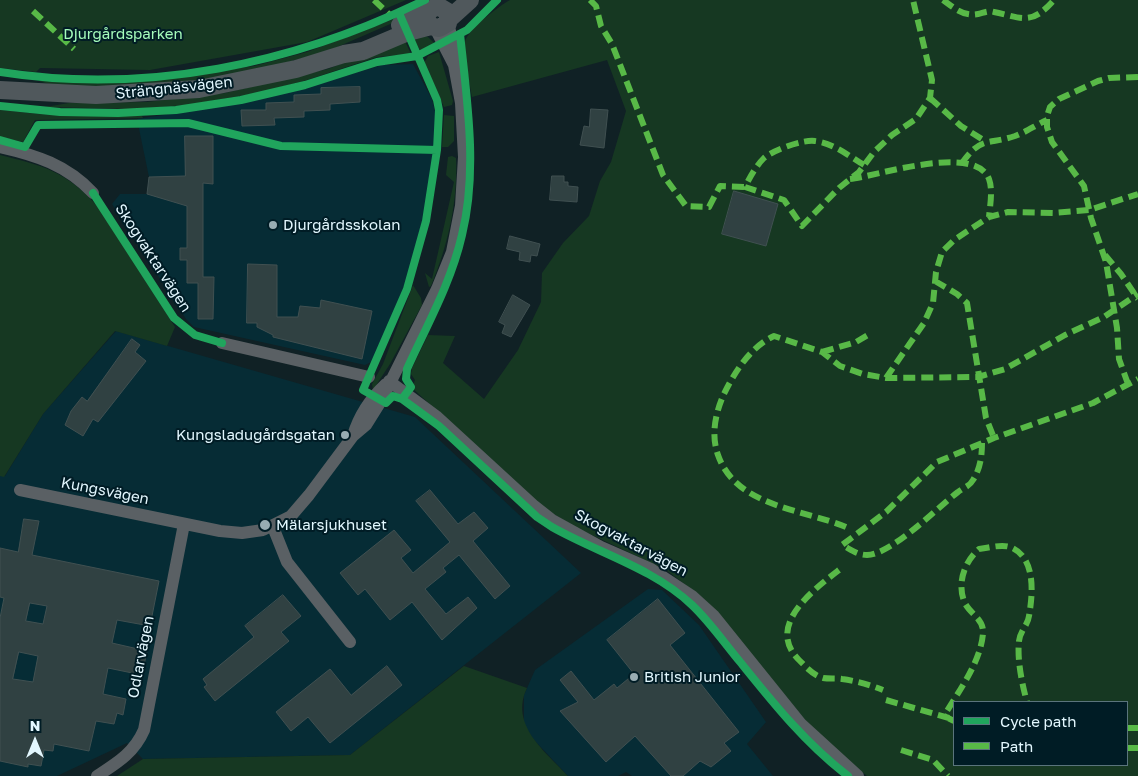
<!DOCTYPE html>
<html>
<head>
<meta charset="utf-8">
<style>
  body { margin:0 }
  #map { position:relative; width:1138px; height:776px; overflow:hidden; background:#102125; font-family:"Golos Text",sans-serif }
  canvas { display:block }
  .legend { position:absolute; left:953px; top:701px; width:175px; height:65px; box-sizing:border-box; background:#001c25; border:1px solid #5a747c; margin:0; padding:6px 9px; list-style:none; font-size:15px; color:#e2f7fe }
  .legend li { display:flex; align-items:center; gap:10px; height:25px }
  .legend b { width:25px; border:1px solid #5a747c }
  .north { position:absolute; left:10px; top:716px; width:50px; height:50px; -webkit-text-stroke:4px #001c25; paint-order:stroke; rotate:0deg; font-size:14px; font-weight:700; line-height:20px; text-align:center; color:#e2f7fe }
  .north::after { content:''; display:block; margin:auto; width:18px; height:22px; background:#e2f7fe; clip-path:polygon(50% 0,100% 100%,50% 72%,0 100%) }
</style>
</head>
<body>
<div id="map">
<canvas width="1138" height="776"></canvas>
<ul class="legend">
<li><b style="height:6px;background:#20a55d"></b>Cycle path</li>
<li><b style="height:6px;background:#58b947"></b>Path</li>
</ul>
<div class="north">N</div>
</div>
<script>
const context = document.querySelector('canvas').getContext('2d');
context.lineJoin = 'round';
function fillPath(path, color) { context.fillStyle = color; context.fill(path, 'evenodd'); }
function trace(path, color, width, dash) { context.strokeStyle = color; context.lineWidth = width; context.lineCap = dash ? 'butt' : 'round'; context.setLineDash(dash || []); context.stroke(path); }
function write(font, color, halo, rows, align = 'center') {
  context.font = font + ' "Golos Text",sans-serif'; context.lineWidth = 4; context.setLineDash([]); context.textBaseline = 'middle'; context.strokeStyle = halo; context.fillStyle = color; for (const [text, x, y, turn = 0] of rows) {
    context.save(); context.translate(x, y); context.rotate((+turn || 0) * Math.PI / 180); context.textAlign = isNaN(turn) ? turn : align; if (halo) context.strokeText(text, 0, 0); context.fillText(text, 0, 0); context.restore();
  }
}
const built = new Path2D(`
  M413,64L432,99L436,115L434,149L426,207L406,281L375,360L365,365L194,327L186,319L112,204L120,194H147L149,177L137,119L242,103L318,84L382,65Z
  M116,331L415,417L581,573L350,755L143,759L127,743L57,776H0V476H5L43,414Z
  M648,589L662,590L699,625L766,722L747,744L773,776H632L626,772L618,776H568L534,740L524,725V695L535,670Z`);
const green = new Path2D(`
  M0,0H406L307,42L150,70L40,68L36,72L0,68Z
  M510,0H1138V776H867L815,732L704,599L666,570L575,527L545,509L412,388L415,380L411,374L412,368L428,335L455,336L443,363L484,399L518,350L541,302L542,273L563,243L589,216L600,181L611,162L626,111L607,60L472,97C470,84 463,54 465,42C467,30 499,6 510,0ZM954,702H1127V765H954Z
  M394,19L395,22L328,51L255,71L165,85L58,87L39,81L107,82L174,78L254,66L307,52Z
  M418,34L428,37L436,45L420,50L411,35Z
  M404,39L411,54L377,57L307,80L263,92L187,105L133,109L45,107L69,103L147,102L225,93L328,69Z
  M439,52L453,101L452,105L444,107L424,63L428,56Z
  M0,110L39,114L142,116L143,118L35,120L23,142L0,137Z
  M444,115L454,116V141L448,147H442Z
  M0,155C44,166 66,171 98,207L175,327L167,346L115,331L43,414L4,477L0,476Z
  M452,156L456,158C458,202 448,245 431,286L429,287L425,273L432,279L454,182L446,175L448,157Z
  M413,285L421,298L422,305L390,364L373,390L372,384L383,364Z
  M464,666L527,688C509,725 546,752 568,776H117L143,759L350,755Z`);
const building = new Path2D(`
  M360,87V102L330,104V110L304,111V117L274,118L275,125L242,126L241,110H266V103L294,102V95L321,94V88Z
  M591,109L608,110L604,148L580,145L584,126L589,127Z
  M185,136H213V184L203,183V277H214L213,319H198V283H187V260H180V248H187V206L147,194L149,177L185,176Z
  M552,176H564V182H568V186L578,187L577,202L550,200Z
  M734,191L778,204L766,246L722,234Z
  M510,236L540,244L537,256L531,255L530,262L519,260L520,252L507,249Z
  M248,264L277,265V317H298L300,306L320,308L321,300L372,311L362,359L273,337V335L257,327V323H247Z
  M513,295L530,305L511,337L502,333L505,325L499,322Z
  M132,339L140,345L135,352L146,361L98,422L93,419L83,436L65,425L71,411L82,397L87,401Z
  M430,490L458,524L474,512L488,528L473,541L510,586L495,599L459,555L443,568L446,572L425,589L446,614L468,597L477,608L442,640L412,602L390,620L365,589L358,595L340,573L394,530L411,550L401,558L413,573L450,542L416,501Z
  M24,519L39,521L32,555L159,581L150,626L117,620L112,643L147,651L142,675L108,668L103,694L126,699L123,715L117,713L114,724L96,721L89,751L54,744L53,751L44,750L41,766L28,764V767L0,761V618L4,598L0,597V548L18,552ZM30,603L47,606L43,624L26,621ZM19,652L38,656L33,682L13,679Z
  M283,595L301,616L281,632L289,641L215,701L204,687L207,685L203,679L254,637L245,626Z
  M658,599L685,633L670,645L739,732L724,743L731,751L711,767L700,761L683,776H671L635,736L606,762L560,711L578,702L560,680L571,671L594,700L614,684L617,688L634,674L607,640Z
  M387,666L402,685L330,743L308,717L291,731L276,712L330,669L351,695Z`);
const street = new Path2D(`
  M435,28L454,65
  M0,147C36,155 67,165 93,193
  M222,343L369,377
  M389,381L436,416L533,505L552,520L601,547L651,569L692,596L714,616L801,724L858,776
  M353,436C359,415 370,399 386,384
  M20,490L220,531L242,533L263,530L291,516L309,495L353,436L366,425L381,401L437,289L452,252L461,206L464,157L461,103L454,65L456,56L448,23
  M273,527L287,562L350,642
  M97,776C117,763 134,753 144,730L184,524`);
const secondary = new Path2D(`
  M449,19L470,0
  M400,25L438,6L448,12V23L439,28C429,27 425,21 428,12
  M0,90L96,95L199,89L296,69L344,54L363,51L408,32L431,26`);
const quiet = new Path2D(`
  M374,0L391,16
  M590,0L596,6L601,26L612,44L663,175L686,206L709,207L720,186L745,187
  M943,0C954,8 964,17 978,14C983,13 989,10 994,12C1023,18 1031,26 1054,0
  M33,11L74,49
  M930,98L961,126L985,141
  M962,163C981,136 988,145 1015,136C1026,132 1036,125 1047,120
  M864,165C849,156 833,143 815,141C804,139 773,150 764,158C756,166 750,177 745,187L784,200L802,226L839,188L859,172L874,152L892,135L916,119L930,98L932,80L913,0
  M850,179C877,176 975,143 989,179C993,190 990,206 989,217
  M1105,255L1121,274L1138,299
  M935,281L957,294L967,303L986,418L994,438
  M822,352L856,342L868,335
  M886,378L924,323L933,303L936,272L942,252L954,240L989,217L1008,212L1053,213L1089,210L1138,194
  M1128,384L1119,359L1117,328L1106,262L1091,218L1084,186L1052,142L1047,127V116L1050,107L1059,99L1098,81L1109,78L1138,77
  M982,443C982,457 980,469 973,480C970,486 963,488 958,492C937,508 892,554 867,555C857,555 850,549 842,545L886,512L937,462L994,438L1093,403L1138,379
  M846,527C803,509 736,507 718,455C711,435 715,415 723,396C734,373 750,347 774,336L822,352L840,366L863,374L886,378L978,377L1005,369L1065,335L1104,317L1138,294
  M839,570C813,590 765,626 799,660C806,667 813,675 823,678C829,679 836,678 842,679C857,681 870,685 883,690
  M886,700L949,718
  M954,721L944,716C958,692 981,662 983,633C984,618 969,614 964,601C957,582 965,561 979,549C988,548 1001,544 1010,547C1036,557 1033,593 1029,616C1028,625 1020,631 1019,641C1017,660 1022,684 1027,702
  M1127,728H1138
  M1127,748H1138
  M901,750L933,760L948,776`);
const cycleway = new Path2D(`
  M399,13L437,100L439,110L437,150L426,221L407,289L363,390L386,403L393,396L402,399L439,426L537,517L552,527C598,553 653,568 692,605C710,622 725,644 741,663C774,704 806,744 848,776
  M0,72C146,95 294,64 425,0
  M0,106L60,112L118,113L176,110L241,100L305,85L377,62L417,56L467,30L497,0
  M0,140L25,147L38,125L188,123L281,146L437,150
  M93,193L174,318L195,335L222,343
  M402,399L411,387L406,379L407,369C427,325 451,283 462,235C478,170 467,100 460,34`);
const markers = [
  [273,225,5,"#98acb2"],
  [345,435,5,"#98acb2"],
  [265,525,6,"#98acb2"],
  [634,677,5,"#98acb2"]
];
const parkNames = [
  ["Djurgårdsparken",123,34]
];
const streetNames = [
  ["Strängnäsvägen",174,88,-6],
  ["Skogvaktarvägen",153,258,57],
  ["Kungsvägen",105,491,11],
  ["Skogvaktarvägen",631,543,28],
  ["Odlarvägen",141,657,-79]
];
const poiNames = [
  ["Djurgårdsskolan",283,225],
  ["Kungsladugårdsgatan",335,435,"right"],
  ["Mälarsjukhuset",276,525],
  ["British Junior",644,677]
];
fillPath(built, '#062c35');
fillPath(green, '#163822');
fillPath(building, '#304142');
trace(building, '#405051', 1);
trace(street, '#5a6064', 12);
trace(secondary, '#50585c', 18);
trace(quiet, '#58b947', 6, [12, 6]);
trace(cycleway, '#20a55d', 8);
for (const [x, y, r, color] of markers) { const dot = new Path2D(); dot.arc(x, y, r, 0, 2 * Math.PI); context.fillStyle = color; context.fill(dot); trace(dot, '#001c25', 2); }
write('15px', '#a5fcbb', '#001c25', parkNames);
write('15px', '#e2f7fe', '#001c25', streetNames);
write('15px', '#e2f7fe', '#001c25', poiNames, 'left');
</script>
</body>
</html>
